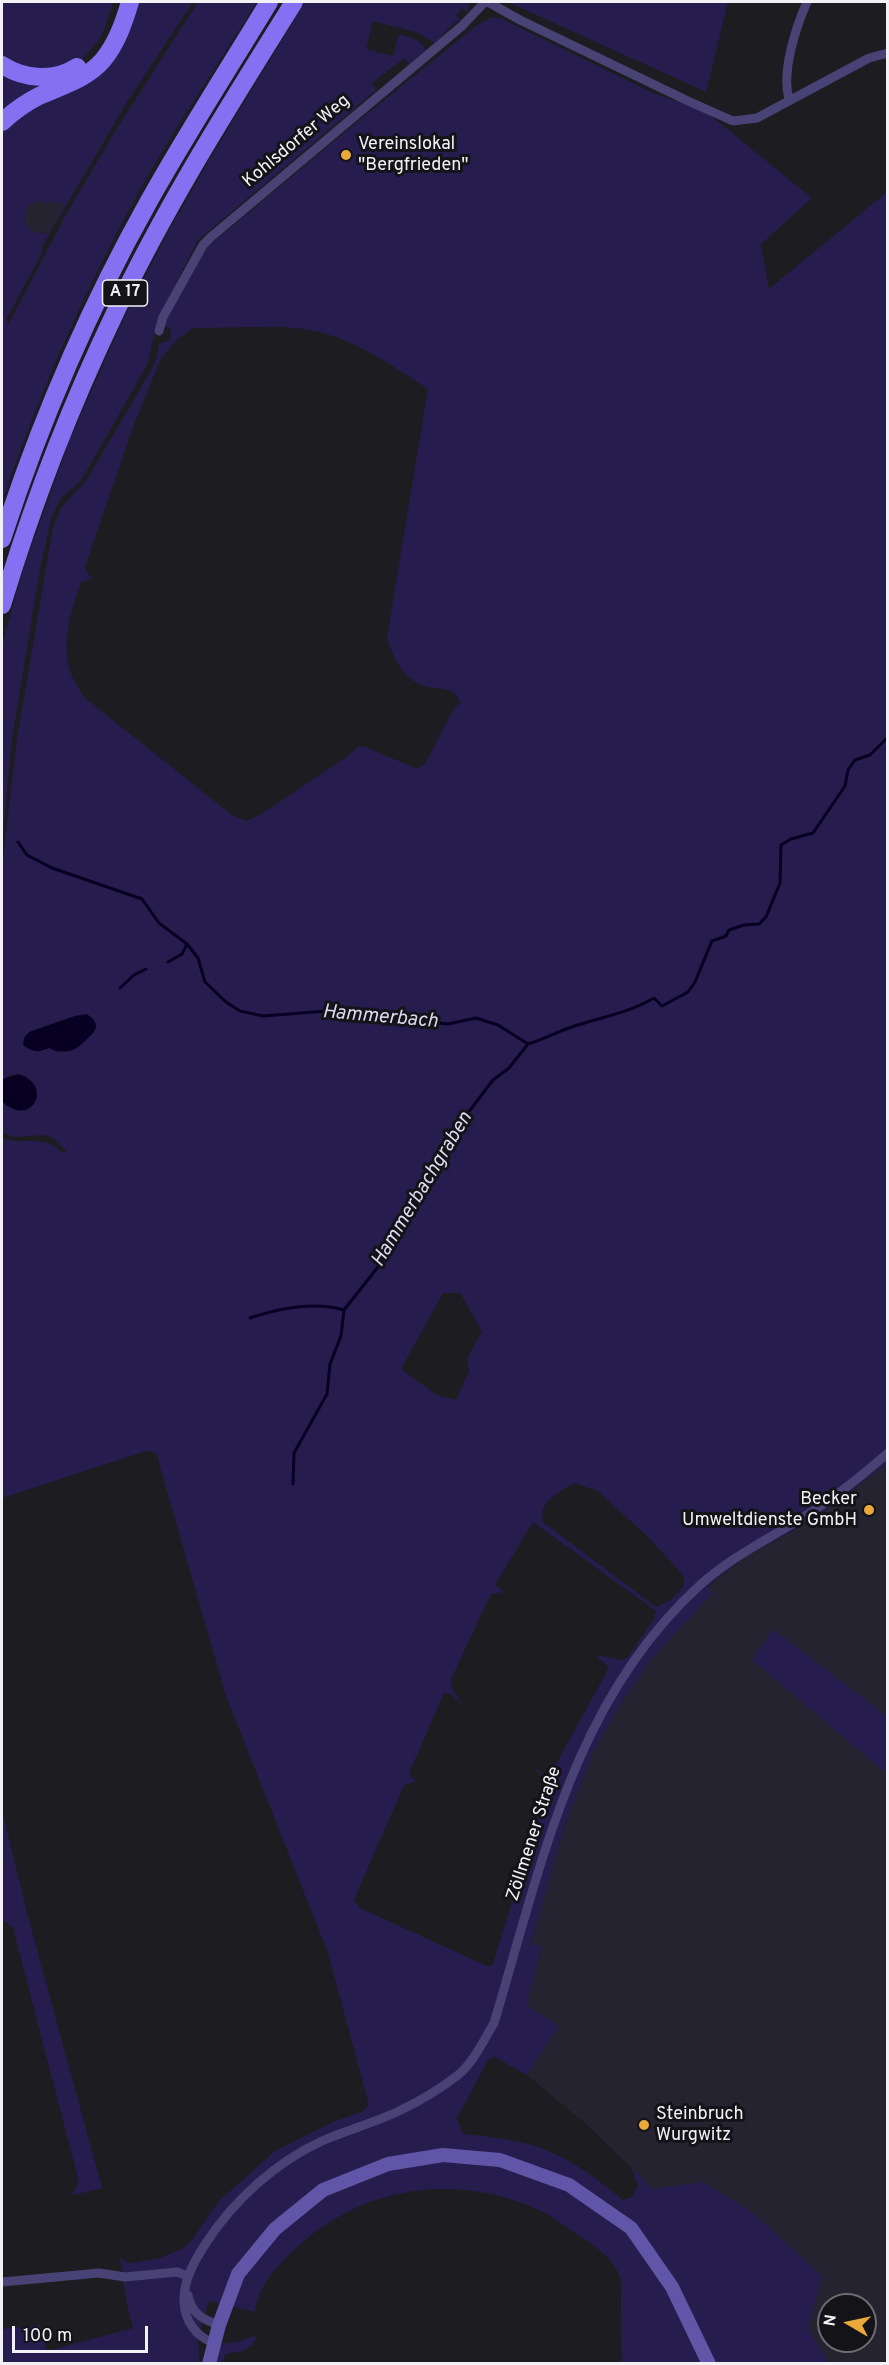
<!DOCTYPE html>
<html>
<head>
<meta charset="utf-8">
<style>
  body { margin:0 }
  #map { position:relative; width:889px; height:2365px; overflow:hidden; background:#1c1c21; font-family:Overpass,sans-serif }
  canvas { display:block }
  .frame { position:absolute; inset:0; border:3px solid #f2f2f6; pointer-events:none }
  .north { position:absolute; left:817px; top:2293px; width:60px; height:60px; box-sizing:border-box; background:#131318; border:2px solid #6c6c71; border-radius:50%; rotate:279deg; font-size:16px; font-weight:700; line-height:24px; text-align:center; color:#f2f2f6 }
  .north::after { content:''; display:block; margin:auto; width:21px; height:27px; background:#eaaa39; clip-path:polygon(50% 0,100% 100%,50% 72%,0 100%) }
  .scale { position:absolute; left:12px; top:2326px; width:136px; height:27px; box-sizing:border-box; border:3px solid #f2f2f6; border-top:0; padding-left:8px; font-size:18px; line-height:21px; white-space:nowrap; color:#f2f2f6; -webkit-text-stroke:4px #131318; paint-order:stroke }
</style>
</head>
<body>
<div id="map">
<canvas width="889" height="2365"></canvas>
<div class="frame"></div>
<div class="north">N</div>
<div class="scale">100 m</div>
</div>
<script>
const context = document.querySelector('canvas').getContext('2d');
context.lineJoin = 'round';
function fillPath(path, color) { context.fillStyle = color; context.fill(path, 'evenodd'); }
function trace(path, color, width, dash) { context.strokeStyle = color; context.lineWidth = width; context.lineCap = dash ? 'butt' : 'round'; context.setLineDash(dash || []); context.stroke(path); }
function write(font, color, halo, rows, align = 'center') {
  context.font = font + ' Overpass,sans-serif'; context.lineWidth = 6; context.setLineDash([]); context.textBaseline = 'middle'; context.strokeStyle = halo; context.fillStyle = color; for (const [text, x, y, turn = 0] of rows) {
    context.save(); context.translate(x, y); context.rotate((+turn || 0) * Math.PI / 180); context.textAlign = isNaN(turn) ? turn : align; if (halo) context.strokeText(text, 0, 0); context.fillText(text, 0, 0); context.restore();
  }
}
const built = new Path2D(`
  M37,201L64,204L49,234L32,231L24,222L27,206Z
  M887,1464V2363H777L653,2189L586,2124L527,2075L559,2026L529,2007L527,2003L542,1948L531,1945L564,1827L593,1752L620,1705L651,1659L713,1593L707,1588L741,1560L815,1518ZM829,2305H865V2341H829Z`);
const green = new Path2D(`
  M2,2H113L104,30L99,40L86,55L76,63L41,72L2,59Z
  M122,2H125C117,28 107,57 83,72C68,82 51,85 36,93C24,99 12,108 2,117V69C69,100 103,64 122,2Z
  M135,2H193L127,102L43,245L41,255L6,320L9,323L68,211L114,133L198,2H257C223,57 186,111 153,167C94,269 39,391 2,503V126L89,79ZM37,201L64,204L49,234L32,231L24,222L27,206Z
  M305,2H469L468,13L462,8L456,16L462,21L455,22L435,43L416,32L373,21L366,49L393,56L399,34C409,37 423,39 425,51L409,64L404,58L372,83L376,90L198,240L158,319C153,334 152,349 147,365L81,481L61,498L51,519L40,569L12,739L2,842V645L23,570L70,439L124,318L168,232L214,152Z
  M508,2H728L706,92Z
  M490,18H500L653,93L706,112L812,198L761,244L769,289L887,192V1464L815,1518L741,1560L707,1587L713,1593L651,1659L620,1705L593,1752L564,1827L531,1944L542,1947L527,2003L529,2007L559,2026L527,2075L495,2057L488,2060L457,2118L463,2134C483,2136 503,2138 523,2143C561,2151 594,2176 623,2200L632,2197L638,2186L630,2166L653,2189L703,2182L753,2213L822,2276L808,2328L829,2363H622C621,2344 621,2324 621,2304C621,2296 622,2285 620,2277C614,2258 591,2243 575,2233C564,2226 553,2216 541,2211C457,2172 363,2185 295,2249C276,2268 258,2285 255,2312L209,2301L197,2341L199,2347V2363H2V2329L40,2325L47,2351L133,2328L126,2300L120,2256L125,2262L133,2263L160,2258L184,2248L192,2240L218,2202L275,2151L333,2122L363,2111L369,2105L328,1953L226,1696L156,1453L146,1451L2,1498V1138C25,1146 44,1133 64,1154L66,1151L53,1138L45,1135L15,1137L2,1133V1101L7,1107L27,1077C18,1074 8,1073 2,1082V867L17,739L53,527L61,508L86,481L139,391L155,363L159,344L170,340L171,330L165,325L164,320L205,249L351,127L476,26ZM253,327C267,327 281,326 295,328C345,332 387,362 428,389L387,637C393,658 404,682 428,687C444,690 451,686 461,702L453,710L425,764L418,769L365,747L359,746L348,756L260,815L246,821L232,815L85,698C55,658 67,625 81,582L93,578L87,573L85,567L133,427L161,358L177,340L193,328ZM75,1016L58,1053L29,1032ZM443,1293H460L482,1331L467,1359L469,1371L456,1400L438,1396L401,1369ZM574,1483L598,1491L648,1537L684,1576V1584L680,1591L669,1601L656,1607L543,1522C537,1502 560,1492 574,1483ZM533,1522L656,1611L654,1619L628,1657L622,1660L596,1655L609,1668L551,1773L546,1776L533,1767L548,1782L521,1868L516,1873L518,1882L493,1964L489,1967L360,1908L354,1900L404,1785L416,1781L410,1776V1771L444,1693L450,1694L464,1705L452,1690L451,1679L491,1594L504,1592L496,1586V1583Z
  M773,1629L887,1716V1774L752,1660Z
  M2,1809L27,1913L102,2188L70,2196L77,2187L78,2178L13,1928L6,1922H2Z
  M257,2336C252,2352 240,2351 226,2354L222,2363L215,2364L218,2352L223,2343C236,2345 245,2337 257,2336Z`);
const water = new Path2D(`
  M87,1014C91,1017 96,1021 96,1026C96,1031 91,1035 88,1038C76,1051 65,1056 49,1048C38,1053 32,1052 23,1045L24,1038L29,1032L75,1016Z
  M18,1074C56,1085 30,1130 2,1101L3,1079Z`);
const stream = new Path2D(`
  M18,842L27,855L52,868L142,899L159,923L187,944L198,958L205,982L226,1002L240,1011L263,1016L340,1010L351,1018L379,1020L405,1019L448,1024L476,1018L498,1025L528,1044C541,1040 553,1034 566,1029C596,1018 627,1014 654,998L662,1006L688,992L695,982L712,941L726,936L729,930L744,925L759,924L766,917L780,883L781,845L791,839L813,833L845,786L848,770L855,760L870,755L888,737
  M168,962L182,954L187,944
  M120,988L134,975L146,969
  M250,1318C280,1308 313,1301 344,1310
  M293,1484L294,1453L327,1394L330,1364L341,1336L344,1310L389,1253L410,1217L425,1183L464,1118L493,1080L509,1068L528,1044`);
const street = new Path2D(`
  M488,2L520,20L688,101L733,121L757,118L869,58L888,53
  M789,99C781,72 796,27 807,2
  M159,331L163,317L203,245L211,237L462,26L485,2
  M2,2282L99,2273L125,2277L177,2272L188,2276
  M188,2295C191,2313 203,2320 219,2325
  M214,2343C196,2337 185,2321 184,2302C183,2280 195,2260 206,2243C234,2200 276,2162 322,2141C347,2130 374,2123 399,2111C418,2102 440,2089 458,2075C473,2063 484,2040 494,2023C541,1867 573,1701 699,1586C734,1554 777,1535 816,1509C842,1492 865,1473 888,1453`);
const secondary = new Path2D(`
  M209,2364L219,2325L238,2274L275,2229L323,2190L388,2164L443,2155L500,2160L569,2185L631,2228L672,2287L709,2364`);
const highway = new Path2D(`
  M2,65C24,79 54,82 77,67
  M2,122C13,112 25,103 39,96C61,86 87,79 103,60C117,43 124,22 130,2
  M2,539C40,422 89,308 149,201C187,133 229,68 269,2
  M2,605C32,505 70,407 115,313C166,205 231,103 294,2`);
const markers = [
  [346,155,6,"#eaaa39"],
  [869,1510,6,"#eaaa39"],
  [644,2125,6,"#eaaa39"]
];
const shields = [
  [125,293,45]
];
const shieldNames = [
  ["A 17",125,293]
];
const streetNames = [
  ["Kohlsdorfer Weg",297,142,-40],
  ["Zöllmener Straße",535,1834,-72]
];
const poiNames = [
  ["Vereinslokal",358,145],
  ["\"Bergfrieden\"",358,166],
  ["Becker",857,1500,"right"],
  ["Umweltdienste GmbH",857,1521,"right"],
  ["Steinbruch",656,2115],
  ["Wurgwitz",656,2136]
];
const waterNames = [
  ["Hammerbach",380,1018,5],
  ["Hammerbachgraben",423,1190,-59]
];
fillPath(built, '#24232f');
fillPath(green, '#261d4e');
fillPath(water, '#080022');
trace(stream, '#080022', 3);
trace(street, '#484275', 9);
trace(secondary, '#6155a7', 14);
trace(highway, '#8570f1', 18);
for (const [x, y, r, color] of markers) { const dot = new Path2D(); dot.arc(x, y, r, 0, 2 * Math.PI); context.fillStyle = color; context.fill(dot); trace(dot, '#131318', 2); }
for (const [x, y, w] of shields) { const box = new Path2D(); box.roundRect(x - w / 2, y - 13, w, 26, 4.5); context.fillStyle = '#131318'; context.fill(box); trace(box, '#f2f2f6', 1.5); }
write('bold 16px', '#f2f2f6', null, shieldNames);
write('18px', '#f2f2f6', '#131318', streetNames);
write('18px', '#f2f2f6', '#131318', poiNames, 'left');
write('italic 20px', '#dbdaf1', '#131318', waterNames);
</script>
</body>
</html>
